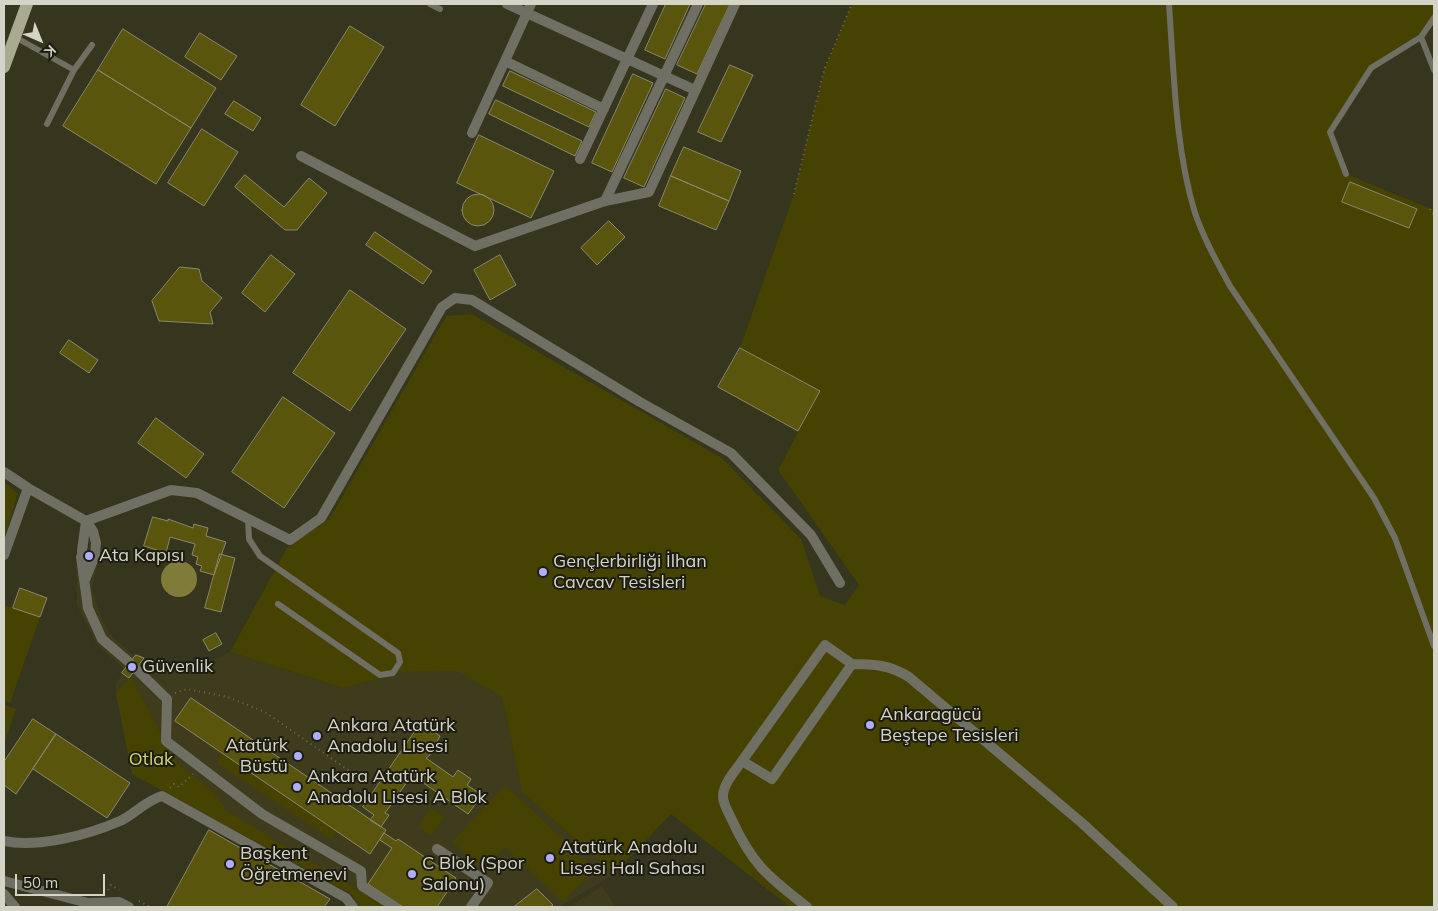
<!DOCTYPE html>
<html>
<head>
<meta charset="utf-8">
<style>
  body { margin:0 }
  #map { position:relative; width:1438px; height:911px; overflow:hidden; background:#36351e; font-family:Mulish,sans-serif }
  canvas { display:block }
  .frame { position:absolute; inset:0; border:5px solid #d5d5c7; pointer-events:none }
  .north { position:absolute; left:15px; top:15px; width:50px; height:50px; -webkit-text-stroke:4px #1c1c12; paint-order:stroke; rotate:136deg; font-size:14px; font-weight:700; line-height:20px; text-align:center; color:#d5d5c7 }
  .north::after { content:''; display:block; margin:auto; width:18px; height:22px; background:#d5d5c7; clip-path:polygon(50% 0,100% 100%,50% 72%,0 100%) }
  .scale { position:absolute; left:15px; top:874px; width:90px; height:22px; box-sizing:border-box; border:2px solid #d5d5c7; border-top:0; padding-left:6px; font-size:15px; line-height:18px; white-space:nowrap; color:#d5d5c7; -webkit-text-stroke:4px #1c1c12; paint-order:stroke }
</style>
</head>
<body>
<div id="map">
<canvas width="1438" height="911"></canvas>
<div class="frame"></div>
<div class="north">K</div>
<div class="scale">50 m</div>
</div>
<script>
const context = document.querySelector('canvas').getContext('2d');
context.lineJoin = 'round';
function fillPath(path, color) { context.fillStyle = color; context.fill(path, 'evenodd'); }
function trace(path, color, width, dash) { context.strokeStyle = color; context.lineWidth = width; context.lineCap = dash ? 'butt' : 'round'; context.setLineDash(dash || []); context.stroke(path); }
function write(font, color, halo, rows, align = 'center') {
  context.font = font + ' Mulish,sans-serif'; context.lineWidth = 4; context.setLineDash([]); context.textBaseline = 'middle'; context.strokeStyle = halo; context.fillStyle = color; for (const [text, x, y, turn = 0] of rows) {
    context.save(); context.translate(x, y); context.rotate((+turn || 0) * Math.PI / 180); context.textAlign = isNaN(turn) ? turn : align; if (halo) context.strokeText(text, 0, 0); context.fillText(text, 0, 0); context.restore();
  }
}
const built = new Path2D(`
  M79,553L99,558L92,588L98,610L110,634L132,654L158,664L184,666L208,662L230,652L343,688L405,672L458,670L502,697L522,792L614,874L559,907H360L351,894L132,774L116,694V683L125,670L97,645L77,605L76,566Z
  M602,886L616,907H569Z`);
const green = new Path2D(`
  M852,4H1434V18L1421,37L1371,68L1330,132L1346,174L1434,210V907H790L671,814L614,874L522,792L502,697L458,671L405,672L343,688L230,652L287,548L330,518L446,316L472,314L722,458L801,539L820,596L845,605L859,585L778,470L820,391L740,348L794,194L824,70Z
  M4,483L18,493L4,539Z
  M4,605L40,617L10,703L4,701Z
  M131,677L177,763L212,791L227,811L386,907H360L351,894L132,774L116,694Z
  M4,705L16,709L4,744Z
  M222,754L337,830L331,839L217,763Z
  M505,785L594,869L563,902L505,847L483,870L452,842Z
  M431,808L444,817L431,836L418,827Z`);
const water = new Path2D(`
  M161 579a18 18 0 1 1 36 0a18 18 0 1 1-36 0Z`);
const building = new Path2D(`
  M666,4H690L665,59L645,50Z
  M706,4H730L697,74L677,65Z
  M350,26L384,47L335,126L301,105Z
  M123,29L216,88L191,128L98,70Z
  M200,33L237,56L221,80L185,57Z
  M730,65L753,75L721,142L698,132Z
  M98,70L191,128L156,184L63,126Z
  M510,71L596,112L589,127L503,86Z
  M633,74L653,83L612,172L592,163Z
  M666,89L685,98L644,187L624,178Z
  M496,100L582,141L575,156L489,114Z
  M234,101L261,118L253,131L225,114Z
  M202,129L238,152L204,206L168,183Z
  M479,135L554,171L531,218L457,183Z
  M684,147L741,171L729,201L671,176Z
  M245,175L284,207L309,178L327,193L297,230H285L235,187Z
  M671,176L729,201L716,230L659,206Z
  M1350,182L1417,209L1409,228L1342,202Z
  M462 210a16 16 0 1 1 32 0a16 16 0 1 1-32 0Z
  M609,221L625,237L597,265L581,248Z
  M375,232L432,271L423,284L366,245Z
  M271,255L295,274L265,312L242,293Z
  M500,255L516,285L490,300L474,270Z
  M180,267L199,269L202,281L222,298L210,312L213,324L159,321L152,301Z
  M350,290L406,329L350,411L293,373Z
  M69,340L98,360L89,373L60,353Z
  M740,348L820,391L798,431L718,387Z
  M283,397L335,433L284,508L232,472Z
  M156,418L204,454L186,478L138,443Z
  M153,517L168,521V519L193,528L194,524L208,528L206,536L226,542L214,575L200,571L202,566L196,564L198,557L192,555L195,544L170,537L166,553L144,546Z
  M79,550L100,555L98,562L78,556Z
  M220,554L235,558L221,612L205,608Z
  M20,588L47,598L40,617L13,608Z
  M216,633L222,644L209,651L203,640Z
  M136,655L144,658L129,678L122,673Z
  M191,698L386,830L370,854L175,721Z
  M33,719L56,734L16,794L4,785V762Z
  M421,723L440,736L430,755L426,758L453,777L458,770L471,779L467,785L482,795L468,814L412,775L385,813L389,815L381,827L370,820L374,815L363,807Z
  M56,734L130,783L107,818L33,769Z
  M209,830L330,899L324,907H167Z
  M384,833L396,841L398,839L456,878L437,907H403L368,884L392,848L380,840Z
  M537,889L553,905L550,907H514Z`);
const path = new Path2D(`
  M794,194L824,70L852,4
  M1430,209L1434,215
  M175,693L187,689L228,697L265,712L361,779
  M170,788L174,784L179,787L193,774
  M108,890L111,885L119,890
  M139,901L150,907`);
const lane = new Path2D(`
  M430,4L440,9
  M1169,4C1174,73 1175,147 1195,213C1204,239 1217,262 1230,286L1374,498L1395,538L1434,646
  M1434,18L1421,37L1434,70
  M15,37L74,70
  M47,124L74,70L92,45
  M1346,174L1330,132L1371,68L1421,37
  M248,519L249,539L260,556L398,653L400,662L393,673L380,675L278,604`);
const street = new Path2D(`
  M507,4L695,90
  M505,61L604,109
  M472,133L531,4
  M301,156L475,246L605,201L649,192L735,4
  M580,159L653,4
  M605,201L698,4
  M4,472L28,488L86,521L93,531L96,543L95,554
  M86,521L171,490L197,493L290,540L321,518L442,307L455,298L472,300L640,402L731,453L811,535L840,583
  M82,551L86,521
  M4,555L28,488
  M81,557L88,608L102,639L130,663
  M85,580L93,560
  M825,645L852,664L772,779L742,761Z
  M852,664C874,664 890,665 909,677L1082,823L1173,907
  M136,669L167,699L166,741L262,814L361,871L362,886L395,907
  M742,761C735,771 724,783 723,795C722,803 729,813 732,820C753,866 769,877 807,907
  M4,841C38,848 88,835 120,821C135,814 145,801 162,796L346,898L353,907
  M437,849L488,883L471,907
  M4,881L88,903L119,902L129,907
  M4,894L15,907`);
const primary = new Path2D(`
  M4,67L27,4`);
const markers = [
  [89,556,5,"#b0aefa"],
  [543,572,5,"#b0aefa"],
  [132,667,5,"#b0aefa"],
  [870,725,5,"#b0aefa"],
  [317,736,5,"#b0aefa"],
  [298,756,5,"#b0aefa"],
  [297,787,5,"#b0aefa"],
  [550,858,5,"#b0aefa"],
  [230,864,5,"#b0aefa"],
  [412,874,5,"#b0aefa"]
];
const poiNames = [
  ["Ata Kapısı",99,556],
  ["Gençlerbirliği İlhan",553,562],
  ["Cavcav Tesisleri",553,583],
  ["Güvenlik",142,667],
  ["Ankaragücü",880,715],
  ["Beştepe Tesisleri",880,736],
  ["Ankara Atatürk",327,726],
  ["Anadolu Lisesi",327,747],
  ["Atatürk",288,746,"right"],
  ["Büstü",288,767,"right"],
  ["Ankara Atatürk",307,777],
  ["Anadolu Lisesi A Blok",307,798],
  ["Atatürk Anadolu",560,848],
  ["Lisesi Halı Sahası",560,869],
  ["Başkent",240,854],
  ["Öğretmenevi",240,875],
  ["C Blok (Spor",422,864],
  ["Salonu)",422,885]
];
const parkNames = [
  ["Otlak",151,760]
];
fillPath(built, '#3e3c1d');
fillPath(green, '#464202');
fillPath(water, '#807b39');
fillPath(building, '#5a550c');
trace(building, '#89886e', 1);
trace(path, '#6e6d59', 2, [1, 4]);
trace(lane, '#6f6f64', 6);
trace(street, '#6f6f64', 10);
trace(primary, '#aaa992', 12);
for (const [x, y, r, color] of markers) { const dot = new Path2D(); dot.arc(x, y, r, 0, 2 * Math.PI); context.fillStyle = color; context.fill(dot); trace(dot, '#1c1c12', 2); }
write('18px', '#d5d5c7', '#1c1c12', poiNames, 'left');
write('18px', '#d9d373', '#1c1c12', parkNames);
</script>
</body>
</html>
